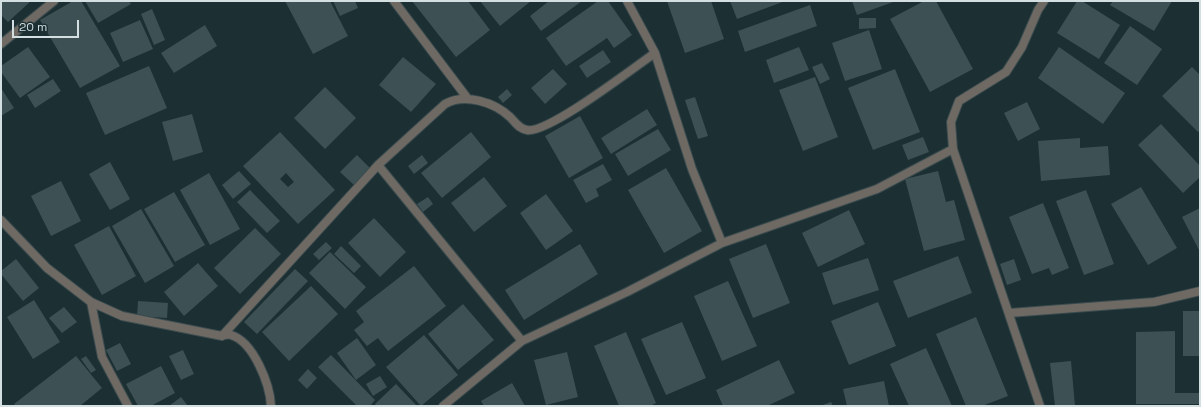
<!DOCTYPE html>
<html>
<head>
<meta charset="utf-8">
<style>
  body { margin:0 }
  #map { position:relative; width:1201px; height:407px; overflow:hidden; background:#1c2f32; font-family:"Space Grotesk",sans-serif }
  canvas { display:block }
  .frame { position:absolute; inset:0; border:2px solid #d3dfe1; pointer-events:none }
  .scale { position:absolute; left:12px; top:20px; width:67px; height:18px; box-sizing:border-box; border:2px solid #d3dfe1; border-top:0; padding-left:5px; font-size:12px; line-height:14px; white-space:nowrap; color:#d3dfe1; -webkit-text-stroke:3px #1c2f32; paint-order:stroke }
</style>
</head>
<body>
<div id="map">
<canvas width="1201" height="407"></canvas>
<div class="frame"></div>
<div class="scale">20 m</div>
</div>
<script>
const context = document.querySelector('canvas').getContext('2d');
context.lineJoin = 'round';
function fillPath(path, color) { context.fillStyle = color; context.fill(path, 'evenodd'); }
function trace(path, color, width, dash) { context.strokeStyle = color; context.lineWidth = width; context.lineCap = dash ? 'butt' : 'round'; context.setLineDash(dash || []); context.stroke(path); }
const building = new Path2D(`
  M1,1H31L8,22L1,15Z
  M73,1H81L120,66L80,88L40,20Z
  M85,1H129L131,4L98,23Z
  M285,1H330L348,36L313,54Z
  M333,1H355L358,8L340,16Z
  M412,1H468L490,30L456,57Z
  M480,1H531L500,26Z
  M549,1H582L541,31L530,16Z
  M598,1H608L632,35L614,48L607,38L566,66L546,38Z
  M667,1H711L724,39L685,53Z
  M730,1H785L737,19Z
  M852,1H896L857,15Z
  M924,1H936L973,69L930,92L890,19Z
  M1077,1H1082L1120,25L1099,59L1057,33Z
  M1113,1H1172L1154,31L1110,5Z
  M810,5L817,26L745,52L738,31Z
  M152,9L165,40L154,45L141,14Z
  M859,18H876V28L859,29Z
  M140,20L153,49L123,62L110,33Z
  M205,25L217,46L174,73L161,53Z
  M1130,26L1162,49L1137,85L1104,63Z
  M869,30L882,69L845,81L832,43Z
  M28,47L50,77L20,98L1,72V66Z
  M799,47L809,70L774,83L766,60Z
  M1059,47L1125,93L1103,124L1038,78Z
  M603,50L611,62L587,78L579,66Z
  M403,57L436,84L411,112L379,85Z
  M822,63L830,79L820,84L812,67Z
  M149,66L167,108L105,135L86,93Z
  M1192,67L1200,75V130L1198,132L1162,96Z
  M553,69L567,84L545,104L531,88Z
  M895,69L920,132L873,150L848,88Z
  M815,77L838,137L803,151L779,90Z
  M53,79L61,91L35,108L27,95Z
  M325,87L356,118L325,149L294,118Z
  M1,88L14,108L1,116Z
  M507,89L512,95L503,103L498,97Z
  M695,97L708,136L698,139L685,100Z
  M1027,102L1040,129L1018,141L1004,113Z
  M647,109L657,125L611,154L601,138Z
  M192,114L203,152L173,161L162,122Z
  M580,116L603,158L569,178L545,136Z
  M1161,124L1200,166V177L1183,193L1138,145Z
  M658,129L671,150L628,176L615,154Z
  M280,132L335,190L298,224L243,166ZM286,173L294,182L288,187L280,179Z
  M471,132L491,157L442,198L421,173Z
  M923,137L929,152L908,160L902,145Z
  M1080,138V148L1108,146L1110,175L1041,181L1038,141Z
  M357,155L370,168L354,185L340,172Z
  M422,155L428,163L414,174L408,166Z
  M110,162L130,199L110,210L89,174Z
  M603,164L612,180L596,189L599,196L586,203L573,180Z
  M666,168L702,231L664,253L628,190Z
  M239,171L251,184L233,199L222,185Z
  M938,171L946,202L954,200L965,240L924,251L905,179Z
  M209,173L240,229L210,245L180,190Z
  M484,177L507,206L474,232L451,203Z
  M61,181L81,221L51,236L31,196Z
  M1141,187L1177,248L1148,265L1111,204Z
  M250,190L280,221L267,233L237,202Z
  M1086,190L1114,264L1084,275L1056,201Z
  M174,192L205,245L175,262L144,209Z
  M546,194L573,231L546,250L520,213Z
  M428,197L433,204L423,212L417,204Z
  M1043,203L1069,268L1052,275L1049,268L1032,274L1009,217Z
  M1200,208V252L1182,217Z
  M141,209L174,266L145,283L112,226Z
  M849,210L865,244L818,267L802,233Z
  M374,218L406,252L380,277L348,243Z
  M109,226L136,276L102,295L74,245Z
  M255,228L281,254L240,294L214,268Z
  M326,242L332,248L319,260L313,254Z
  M580,244L598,274L524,320L505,290Z
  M766,244L790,303L753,318L729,259Z
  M341,246L361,266L354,273L334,254Z
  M330,252L366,287L345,309L309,273Z
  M958,256L972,293L908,318L893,281Z
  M868,258L879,290L833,305L822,273Z
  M16,259L39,288L23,301L1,274V271Z
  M1014,259L1021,280L1007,285L1000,264Z
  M198,263L218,286L184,316L164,292Z
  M414,266L446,306L388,351L378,338L367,346L354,330L364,322L356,311Z
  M295,269L308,281L257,334L244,322Z
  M728,281L757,346L722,361L694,296Z
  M311,286L338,314L289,361L262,332Z
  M34,300L60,342L33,359L7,317Z
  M138,301L168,303L167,318L137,316Z
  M878,302L896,346L849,365L831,321Z
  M463,304L494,340L458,370L428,334Z
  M64,307L77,322L62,333L49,318Z
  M1183,311H1200V356H1183Z
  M976,317L1008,396L982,406H966L936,334Z
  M682,322L706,378L666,395L641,339Z
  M1175,331V393H1200V404H1136V332Z
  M626,332L656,403L650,406H619L594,346Z
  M424,335L458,375L421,406L386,367Z
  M357,338L376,365L356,380L337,353Z
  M120,343L131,364L117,371L106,350Z
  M926,348L952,406H909L890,364Z
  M183,350L194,374L181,380L169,356Z
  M567,352L578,397L546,405L534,360Z
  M331,355L375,400L370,406H357L318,367Z
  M76,356L102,388L80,406H16L14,404Z
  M86,356L96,370L91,373L81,359Z
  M779,360L795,393L767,406H723L716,390Z
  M1071,361L1075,406H1055L1050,363Z
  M161,366L175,393L151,406H138L126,384Z
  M308,369L317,378L307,389L298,380Z
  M380,376L387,387L373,396L366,384Z
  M884,381L889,406H847L843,389Z
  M512,383L525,406H484L481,401Z
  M396,384L417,406H377L375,404Z
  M181,397L188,406H169Z
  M831,402L833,406H820Z`);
const minor = new Path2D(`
  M394,1L468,99
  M627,1L655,53L692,169L722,243
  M1,44L54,1
  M378,165L522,341
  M1,220L47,268L91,302L122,316L222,336C224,335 229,334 231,335C254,342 270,385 271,406
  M91,302L102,357L128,406
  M1009,313L1154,302L1200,291
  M222,336L378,165L445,104C465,93 494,102 510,117C515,122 519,129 527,130C548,134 633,68 655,53
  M443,406L522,341L627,292L722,243L877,189L953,149
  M1040,406L953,149L951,122L959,101L1006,72L1022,47L1038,10L1044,1`);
fillPath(building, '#3d5154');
trace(minor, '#394b4e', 10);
trace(minor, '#6f6964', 8);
</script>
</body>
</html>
